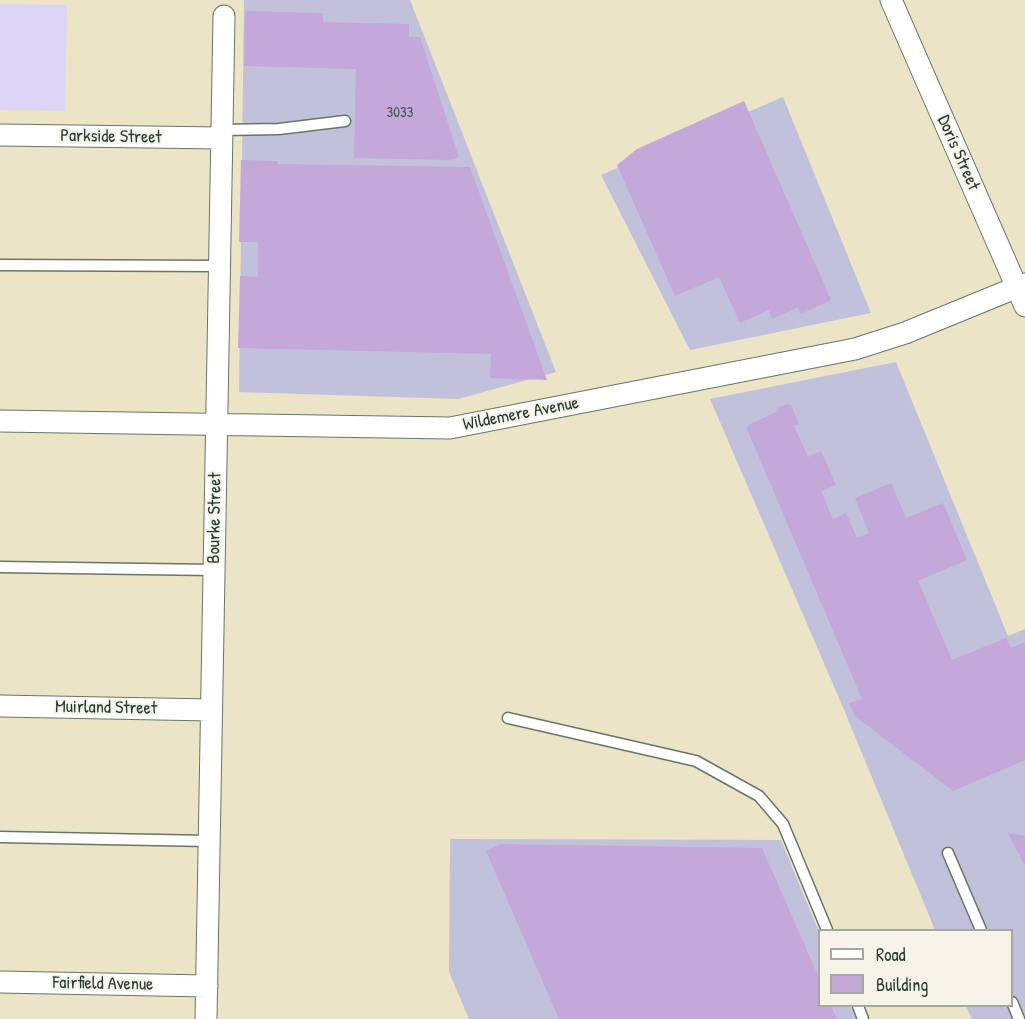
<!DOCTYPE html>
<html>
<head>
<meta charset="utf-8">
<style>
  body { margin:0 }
  #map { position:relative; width:1025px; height:1019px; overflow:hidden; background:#ebe4c6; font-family:"Patrick Hand",sans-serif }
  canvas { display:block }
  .legend { position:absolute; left:818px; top:929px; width:195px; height:78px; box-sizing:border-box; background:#f7f3e8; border:2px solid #a1aaa0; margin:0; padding:8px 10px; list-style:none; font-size:18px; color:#1f3d34 }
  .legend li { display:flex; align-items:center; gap:12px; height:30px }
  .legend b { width:30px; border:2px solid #a1aaa0 }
</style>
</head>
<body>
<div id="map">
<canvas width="1025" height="1019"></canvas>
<ul class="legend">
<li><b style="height:8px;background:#fff"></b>Road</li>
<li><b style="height:16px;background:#c4a8d9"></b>Building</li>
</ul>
</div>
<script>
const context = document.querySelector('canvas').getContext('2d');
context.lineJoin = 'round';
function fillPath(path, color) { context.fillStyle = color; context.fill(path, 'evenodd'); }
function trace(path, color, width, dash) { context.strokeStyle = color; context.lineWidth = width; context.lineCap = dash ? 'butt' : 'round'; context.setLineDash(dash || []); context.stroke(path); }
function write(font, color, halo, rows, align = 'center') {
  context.font = font + ' "Patrick Hand",sans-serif'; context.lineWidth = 4.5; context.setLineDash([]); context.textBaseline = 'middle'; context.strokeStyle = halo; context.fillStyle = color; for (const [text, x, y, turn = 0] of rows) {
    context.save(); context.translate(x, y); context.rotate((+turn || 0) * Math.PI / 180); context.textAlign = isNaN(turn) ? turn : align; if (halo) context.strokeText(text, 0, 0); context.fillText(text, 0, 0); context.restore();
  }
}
const built = new Path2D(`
  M0,4L67,5L65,111L0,110Z`);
const industrial = new Path2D(`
  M244,0H410L556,372L458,399L239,392Z
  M783,97L871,313L690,350L601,175Z
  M896,362L1008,636L1025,629V1019H972L966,1006H1012V930H935L842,705L710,399Z
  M450,839L781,840L819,932L820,1006H850L856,1019H469L449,972Z`);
const building = new Path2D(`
  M245,11L323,13V22L409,24V37H420L459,157L450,160L354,158L356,69L244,66Z
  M744,101L831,300L801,314L798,307L772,319L769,310L740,323L719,277L675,296L617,165L637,149Z
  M241,160L277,161L278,164L470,167L547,380L490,378L491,354L238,348L240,276L258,277V242H239Z
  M787,404L791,405L799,424L794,426L808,457L821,451L836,485L821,491L833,519L846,513L857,538L869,533L855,498L891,483L906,518L943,503L967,560L918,581L952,660L1006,638L1011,648L1025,642V760L953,791L855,716L849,703L862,699L747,429L748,425L776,412L777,408Z
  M1008,833L1025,836V866Z
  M500,844L762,848L820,980V1006H831L837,1019H559L486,851Z`);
const lane = new Path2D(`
  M222,130L279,129L345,121
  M0,265L219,266
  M0,567L214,570
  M508,718L696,761L759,796L783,824L827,930
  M0,837L209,841
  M948,853L981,930
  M1012,1002L1019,1019
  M858,1006L863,1019`);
const street = new Path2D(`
  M891,0L1025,306
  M0,135L221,138
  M0,421L450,428L855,349L905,333L1025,284
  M0,706L211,710
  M0,982L207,986
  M206,1019L224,16`);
const numberNames = [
  ["3033",400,113]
];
const streetNames = [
  ["Parkside Street",111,137,1],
  ["Doris Street",958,153,66],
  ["Wildemere Avenue",521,414,-11],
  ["Bourke Street",215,518,-89],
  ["Muirland Street",106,708,1],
  ["Fairfield Avenue",103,984,1]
];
fillPath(built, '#ddd5f6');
fillPath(industrial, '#c2c1dc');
fillPath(building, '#c4a8d9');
trace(lane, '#667767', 13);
trace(street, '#667767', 23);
trace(lane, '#fff', 10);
trace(street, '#fff', 21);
write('15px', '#48585d', null, numberNames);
write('18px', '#1f3d34', '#f7f3e8', streetNames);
</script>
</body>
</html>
